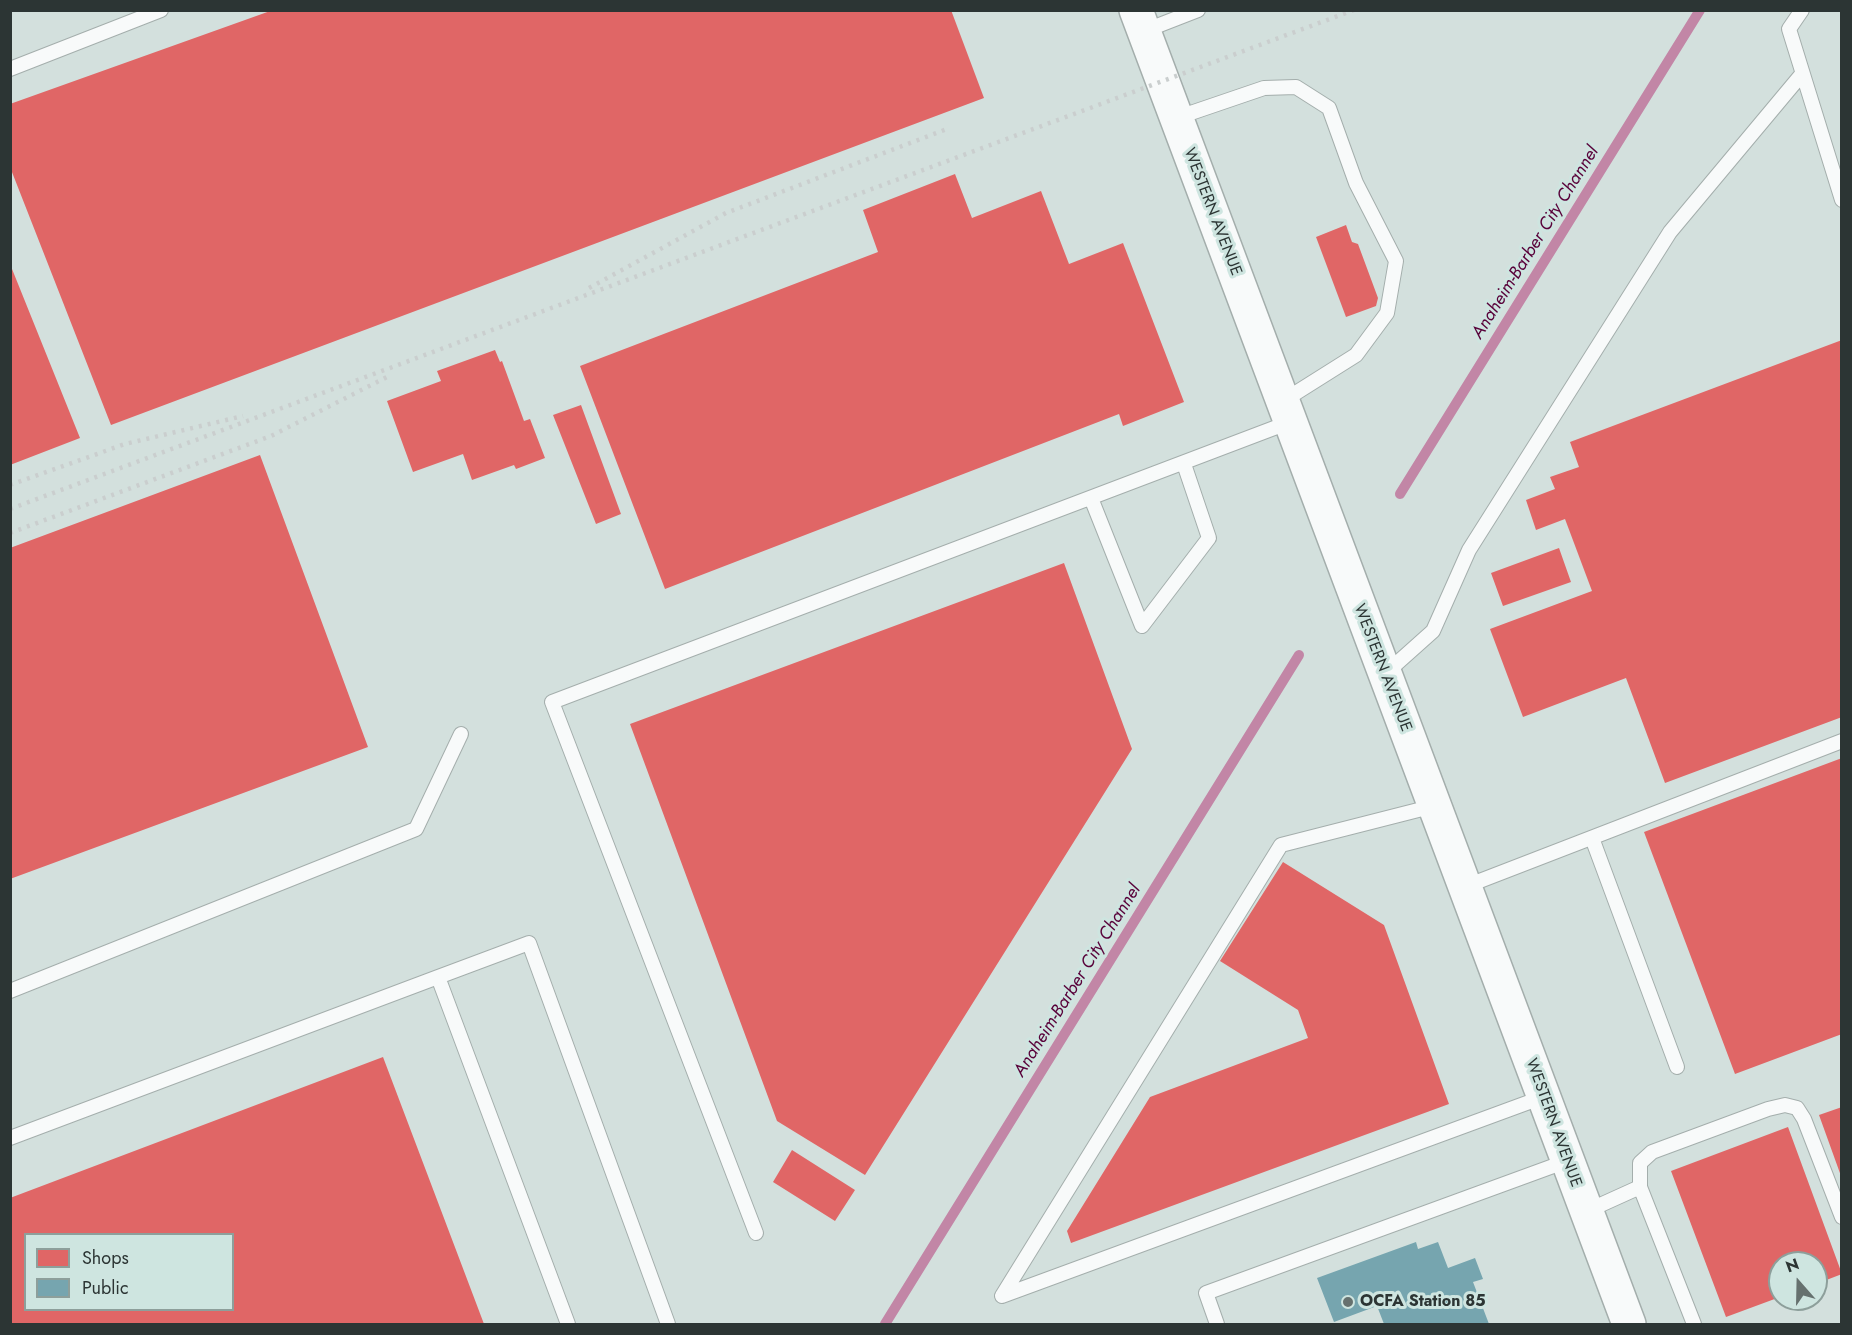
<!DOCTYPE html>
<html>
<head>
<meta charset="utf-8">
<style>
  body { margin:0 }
  #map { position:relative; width:1852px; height:1335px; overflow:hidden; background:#d3e0dd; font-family:Jost,sans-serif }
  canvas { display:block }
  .frame { position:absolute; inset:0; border:12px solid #2c3534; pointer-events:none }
  .legend { position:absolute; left:24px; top:1233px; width:210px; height:78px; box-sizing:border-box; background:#cee5e0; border:2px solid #8d9f9b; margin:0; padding:8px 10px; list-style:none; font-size:18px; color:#2c3534 }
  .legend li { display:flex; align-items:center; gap:12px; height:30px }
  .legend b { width:30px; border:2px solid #8d9f9b }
  .north { position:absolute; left:1768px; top:1251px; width:60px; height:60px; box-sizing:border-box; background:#cee5e0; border:2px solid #8d9f9b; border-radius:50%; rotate:340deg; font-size:16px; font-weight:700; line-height:24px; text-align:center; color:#2c3534 }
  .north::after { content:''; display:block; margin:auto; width:21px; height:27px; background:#66716f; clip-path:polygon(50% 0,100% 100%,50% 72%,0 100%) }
</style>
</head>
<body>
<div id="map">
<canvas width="1852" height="1335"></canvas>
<div class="frame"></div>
<ul class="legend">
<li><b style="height:16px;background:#e06666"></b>Shops</li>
<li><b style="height:16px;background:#76a5af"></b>Public</li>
</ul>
<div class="north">N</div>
</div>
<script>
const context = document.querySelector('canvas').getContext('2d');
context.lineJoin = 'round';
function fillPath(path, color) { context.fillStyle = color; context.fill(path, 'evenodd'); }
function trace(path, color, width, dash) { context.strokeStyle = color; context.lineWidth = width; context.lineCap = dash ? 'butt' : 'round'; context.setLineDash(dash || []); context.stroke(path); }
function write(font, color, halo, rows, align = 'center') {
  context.font = font + ' Jost,sans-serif'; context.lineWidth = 6; context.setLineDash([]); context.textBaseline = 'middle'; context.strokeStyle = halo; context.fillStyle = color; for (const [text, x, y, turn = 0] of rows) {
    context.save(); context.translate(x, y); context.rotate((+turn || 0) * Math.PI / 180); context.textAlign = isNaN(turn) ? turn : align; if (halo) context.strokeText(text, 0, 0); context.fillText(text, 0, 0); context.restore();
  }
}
const shops = new Path2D(`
  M273,10H951L984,98L111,425L10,167V104Z
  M955,174L972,218L1041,191L1069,264L1123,243L1184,402L1123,426L1119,414L665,589L580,366L878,252L863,210Z
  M1346,225L1352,242L1358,244L1378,298L1376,306L1346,317L1316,237Z
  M10,264L80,438L10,465Z
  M1842,340V717L1665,783L1626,678L1523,717L1490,629L1592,591L1565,519L1536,530L1526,500L1555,489L1550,477L1579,467L1570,442Z
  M495,350L500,362L502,361L524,421L530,419L545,458L516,469L514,465L472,480L463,454L413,472L387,401L441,381L437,371Z
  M581,405L621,514L596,524L553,415Z
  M260,455L368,747L10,879V548Z
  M1559,548L1571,582L1503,606L1491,573Z
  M1064,563L1132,749L865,1175L777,1121L630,724Z
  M1842,758V1034L1735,1074L1644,832Z
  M1283,862L1384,925L1449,1104L1071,1243L1067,1231L1150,1097L1308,1038L1298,1010L1220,961Z
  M383,1057L484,1324H10V1198ZM26,1234H232V1310H26Z
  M1842,1107V1176H1841L1819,1115Z
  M1788,1127L1842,1274L1816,1284V1263H1780V1297L1726,1317L1671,1171Z
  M792,1150L855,1190L835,1221L773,1182Z`);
const public = new Path2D(`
  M1416,1242L1418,1249L1438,1242L1448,1268L1475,1258L1483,1279L1473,1282L1489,1324H1384L1377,1306L1334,1322L1317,1278Z`);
const stream = new Path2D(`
  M1400,494L1700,10
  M885,1324L1299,655`);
const service = new Path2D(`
  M1802,10L1789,29L1842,200
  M1144,31L1198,10
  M10,69L161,10
  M1176,118L1264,88L1296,87L1329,108L1356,183L1396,261L1387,313L1356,355L1283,401
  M1091,498L1142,626L1209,538L1184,464
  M1386,673L1433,631L1469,550L1670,232L1802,74
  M1434,806L1281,845L1002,1296L1543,1097
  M1592,838L1677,1067
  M1464,887L1842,741
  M438,977L529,943L668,1324
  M10,991L416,829L461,734
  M10,1138L438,977L568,1324
  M1640,1187L1694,1324
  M1587,1211L1640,1187V1163L1652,1152L1768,1109L1785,1105L1797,1108L1804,1119L1842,1217
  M756,1233L552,702L1290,422
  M1217,1324L1206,1293L1567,1161`);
const tertiary = new Path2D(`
  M1136,10L1629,1324`);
const rail = new Path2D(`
  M589,288L726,213L947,129
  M10,485L125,444L243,416
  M10,509L1354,10
  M10,533L271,436L387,377`);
const markers = [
  [1348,1302,6,"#66716f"]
];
const streetNames = [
  ["WESTERN AVENUE",1212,212,69],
  ["WESTERN AVENUE",1382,668,69],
  ["WESTERN AVENUE",1553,1123,70]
];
const poiNames = [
  ["OCFA Station 85",1360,1302]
];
const waterNames = [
  ["Anaheim-Barber City Channel",1536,243,-58],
  ["Anaheim-Barber City Channel",1078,981,-58]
];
fillPath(shops, '#e06666');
fillPath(public, '#76a5af');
trace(stream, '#c286a6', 10);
trace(service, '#a4aeac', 16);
trace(tertiary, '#a4aeac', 36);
trace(service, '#f8fafa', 14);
trace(tertiary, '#f8fafa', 33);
trace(rail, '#cacece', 4.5, [3, 6]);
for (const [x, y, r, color] of markers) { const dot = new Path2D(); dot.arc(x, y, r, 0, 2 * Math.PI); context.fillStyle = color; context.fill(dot); trace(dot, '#cee5e0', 2); }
write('16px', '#2c3534', '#cee5e0', streetNames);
write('bold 16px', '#2c3534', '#cee5e0', poiNames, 'left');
write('italic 18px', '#59023a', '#cee5e0', waterNames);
</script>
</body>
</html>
